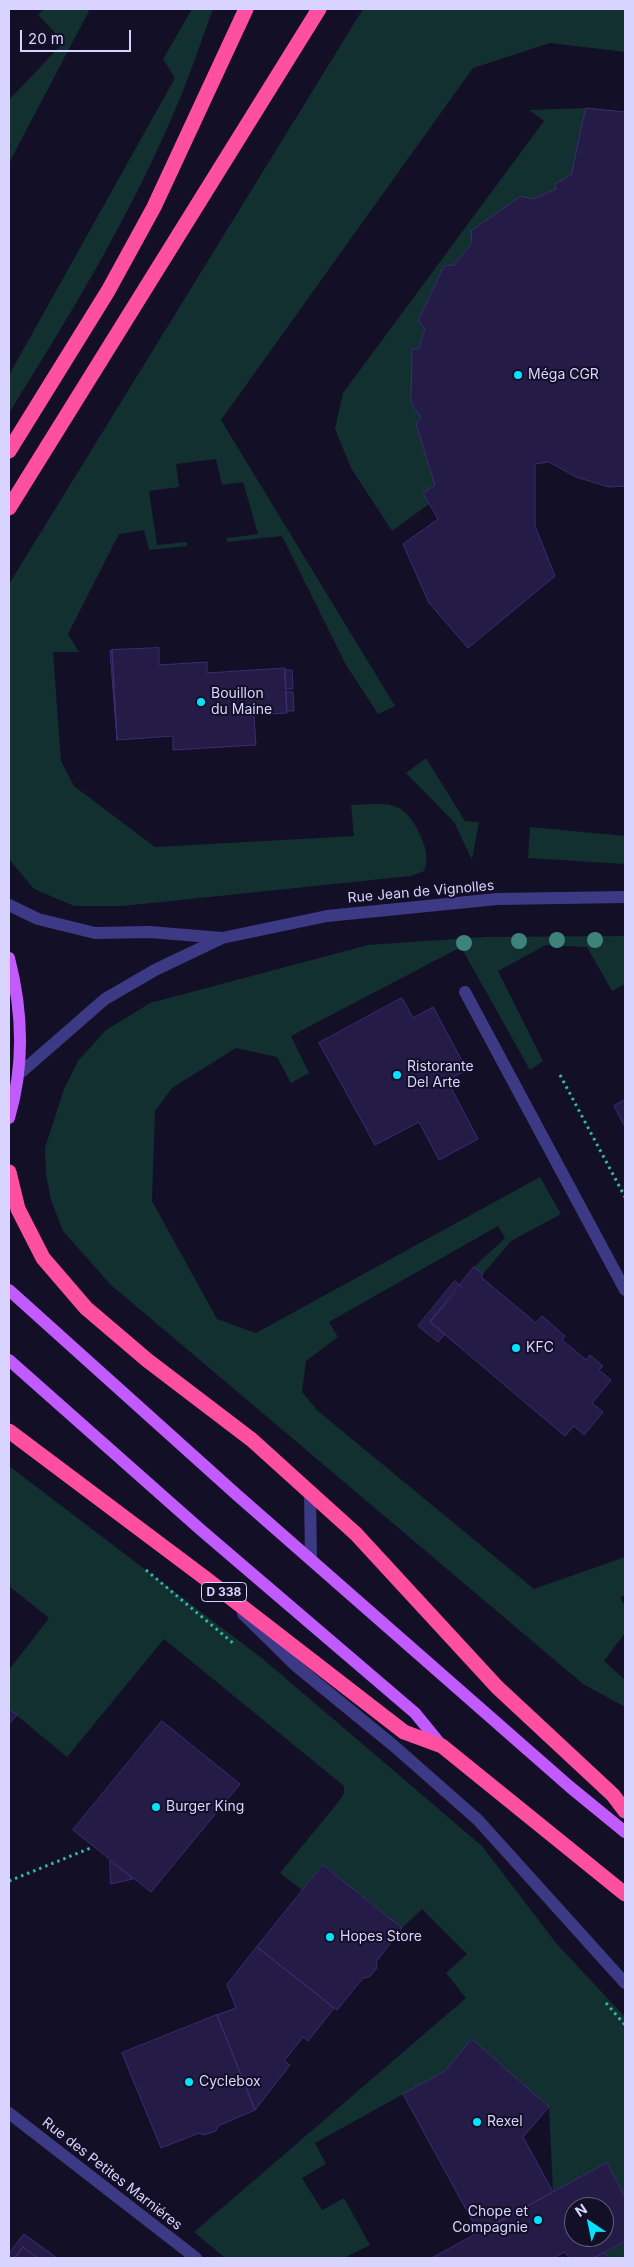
<!DOCTYPE html>
<html>
<head>
<meta charset="utf-8">
<style>
  body { margin:0 }
  #map { position:relative; width:634px; height:2267px; overflow:hidden; background:#130f26; font-family:Inter,sans-serif }
  canvas { display:block }
  .frame { position:absolute; inset:0; border:10px solid #d9d4ff; pointer-events:none }
  .north { position:absolute; left:564px; top:2197px; width:50px; height:50px; box-sizing:border-box; background:#130f26; border:1px solid #625e7d; border-radius:50%; rotate:326deg; font-size:14px; font-weight:700; line-height:20px; text-align:center; color:#d9d4ff }
  .north::after { content:''; display:block; margin:auto; width:18px; height:22px; background:#00e5ff; clip-path:polygon(50% 0,100% 100%,50% 72%,0 100%) }
  .scale { position:absolute; left:20px; top:30px; width:111px; height:22px; box-sizing:border-box; border:2px solid #d9d4ff; border-top:0; padding-left:6px; font-size:15px; line-height:18px; white-space:nowrap; color:#d9d4ff; -webkit-text-stroke:4px #130f26; paint-order:stroke }
</style>
</head>
<body>
<div id="map">
<canvas width="634" height="2267"></canvas>
<div class="frame"></div>
<div class="north">N</div>
<div class="scale">20 m</div>
</div>
<script>
const context = document.querySelector('canvas').getContext('2d');
context.lineJoin = 'round';
function fillPath(path, color) { context.fillStyle = color; context.fill(path, 'evenodd'); }
function trace(path, color, width, dash) { context.strokeStyle = color; context.lineWidth = width; context.lineCap = dash ? 'butt' : 'round'; context.setLineDash(dash || []); context.stroke(path); }
function write(font, color, halo, rows, align = 'center') {
  context.font = font + ' Inter,sans-serif'; context.lineWidth = 4; context.setLineDash([]); context.textBaseline = 'middle'; context.strokeStyle = halo; context.fillStyle = color; for (const [text, x, y, turn = 0] of rows) {
    context.save(); context.translate(x, y); context.rotate((+turn || 0) * Math.PI / 180); context.textAlign = isNaN(turn) ? turn : align; if (halo) context.strokeText(text, 0, 0); context.fillText(text, 0, 0); context.restore();
  }
}
const green = new Path2D(`
  M44,9H90L9,163V100L64,42L38,15Z
  M192,9H213C200,44 188,81 173,115C128,220 69,317 9,413V375L175,78L163,59Z
  M363,9H625V52L550,43L473,68L221,420L395,706L378,714L346,665L282,536L227,542V538L258,534L243,482L222,485L216,459L176,464L179,487L149,491L157,545L187,542V546L149,550L144,530L119,534L68,634L79,652H53L61,761L74,786L155,847L354,836L351,805C389,804 404,798 421,837C426,849 429,858 424,871L411,876L123,906H74L34,889L9,859V584Z
  M586,108L571,175L556,184V189L533,199L521,197L471,231L472,243L454,265L444,266L418,321L425,328L419,349H412L411,402L421,418L416,424L435,485L429,504L392,531L351,468L335,429L343,393L544,121L529,110Z
  M426,758L465,821L479,822L472,860L454,822L406,773Z
  M530,827L625,836V864L528,858Z
  M625,936V984L612,991L587,947L546,945L498,971L543,1061L530,1070L461,947L291,1036L309,1073L291,1083L277,1057L236,1048L172,1088L155,1111L152,1201L217,1319L256,1333L540,1177L561,1214L511,1241L483,1274L474,1267L505,1238L498,1226L329,1322L338,1337L306,1361L302,1392L318,1411L534,1589L625,1557V1595L620,1598L625,1606V1633L604,1661L625,1680V1707L583,1684L111,1285L63,1231L51,1200L46,1174L45,1148L64,1089L78,1061L106,1030L150,1003L368,945L484,937Z
  M9,1466L263,1659L482,1846L556,1943L625,2017V2197L607,2163L553,2192L549,2107L472,2040L445,2071L315,2143L326,2164L302,2178L322,2210L344,2198L370,2245L344,2258H225L194,2232L466,1998L446,1973L467,1954L422,1909L402,1928L323,1865L302,1890L280,1873L340,1800L344,1793V1786L164,1639L67,1757L9,1709V1670L49,1618L9,1586Z
  M625,2241V2258H608L604,2253Z`);
const building = new Path2D(`
  M586,108L625,112V486L609,487L576,477L549,462L535,464V526L555,576L468,648L429,603L403,544L438,519L423,493L435,485L416,424L421,418L411,402L412,349H419L425,328L418,321L444,266L454,265L472,243L471,231L521,196L533,199L556,189L555,184L571,175Z
  M159,648V665L207,662V673L285,668L287,713L254,715L256,745L173,750V736L117,740L112,650Z
  M112,650L117,740L110,651Z
  M285,670H292L293,689H286Z
  M286,692H293L294,711H287Z
  M402,998L413,1018L433,1007L467,1070L447,1080L478,1139L439,1160L419,1122L375,1145L319,1043Z
  M625,1100V1127L614,1106Z
  M474,1267L483,1274L481,1277L536,1323L542,1316L565,1336L562,1340L586,1360L590,1355L603,1366L599,1370L611,1380L592,1403L603,1412L584,1435L574,1426L565,1436L430,1322Z
  M455,1281L461,1286L430,1322L445,1334L438,1342L418,1326Z
  M9,1709L17,1715L9,1724Z
  M162,1721L240,1784L151,1892L73,1830Z
  M110,1861L133,1879L111,1884Z
  M323,1865L402,1928L376,1962L377,1968L369,1977L363,1978L337,2010L257,1947Z
  M257,1947L334,2008L308,2041L303,2037L284,2061L290,2065L255,2110L217,2015L236,2008L227,1985Z
  M217,2015L255,2110L218,2126L216,2131L204,2135L199,2133L161,2148L122,2053Z
  M472,2039L549,2107L523,2137L553,2192L479,2233L403,2094L445,2071Z
  M607,2163L625,2197V2241L594,2258H569L565,2252L553,2258H432ZM574,2207H604V2237H574Z
  M24,2234L57,2258H38L23,2247L15,2258H9V2254Z
  M23,2247L38,2258H15Z
  M604,2253L608,2258H594Z`);
const path = new Path2D(`
  M560,1075L625,1197
  M146,1570L233,1643
  M9,1881L93,1847
  M606,2003L625,2025`);
const minor = new Path2D(`
  M9,905L38,919L95,933L150,932L222,938
  M465,992L625,1290
  M19,1074L105,999L155,970L222,938L327,916L497,899L625,897
  M310,1493L311,1559
  M243,1614L295,1665L394,1746L478,1820L625,1983
  M9,2113L196,2258`);
const major = new Path2D(`
  M9,958C23,1012 25,1064 9,1118
  M9,1290L237,1495L570,1787L625,1832
  M9,1360L201,1530L415,1713L442,1746`);
const highway = new Path2D(`
  M9,451L108,291L154,207L246,9
  M9,508L319,9
  M9,1172L18,1209L43,1258L86,1308L147,1360L252,1440L356,1534L497,1687L613,1795L625,1811
  M9,1431L205,1578L404,1732L442,1746L625,1894`);
const trees = [
  [557,940],
  [595,940],
  [519,941],
  [464,943]
];
const markers = [
  [518,375,5,"#00e5ff"],
  [201,702,5,"#00e5ff"],
  [397,1075,5,"#00e5ff"],
  [516,1348,5,"#00e5ff"],
  [156,1807,5,"#00e5ff"],
  [330,1937,5,"#00e5ff"],
  [189,2082,5,"#00e5ff"],
  [477,2122,5,"#00e5ff"],
  [538,2220,5,"#00e5ff"]
];
const shields = [
  [224,1592,45]
];
const shieldNames = [
  ["D 338",224,1592]
];
const poiNames = [
  ["Méga CGR",528,375],
  ["Bouillon",211,694],
  ["du Maine",211,710],
  ["Ristorante",407,1067],
  ["Del Arte",407,1083],
  ["KFC",526,1348],
  ["Burger King",166,1807],
  ["Hopes Store",340,1937],
  ["Cyclebox",199,2082],
  ["Rexel",487,2122],
  ["Chope et",528,2212,"right"],
  ["Compagnie",528,2228,"right"]
];
const streetNames = [
  ["Rue Jean de Vignolles",421,892,-5],
  ["Rue des Petites Marniéres",112,2174,38]
];
fillPath(green, '#12302f');
fillPath(building, '#241b47');
trace(building, '#3b2d73', 1);
trace(path, '#2fb8b0', 3, [2.5, 4]);
trace(minor, '#3d3a85', 12);
trace(major, '#c25bff', 12);
trace(highway, '#ff4fa3', 15);
context.fillStyle = '#3d827b';
for (const [x, y] of trees) { context.beginPath(); context.arc(x, y, 8, 0, 2 * Math.PI); context.fill(); }
for (const [x, y, r, color] of markers) { const dot = new Path2D(); dot.arc(x, y, r, 0, 2 * Math.PI); context.fillStyle = color; context.fill(dot); trace(dot, '#130f26', 2); }
for (const [x, y, w] of shields) { const box = new Path2D(); box.roundRect(x - w / 2, y - 9.5, w, 19, 4); context.fillStyle = '#130f26'; context.fill(box); trace(box, '#d9d4ff', 1); }
write('bold 12px', '#d9d4ff', null, shieldNames);
write('14px', '#d9d4ff', '#130f26', poiNames, 'left');
write('14px', '#d9d4ff', '#130f26', streetNames);
</script>
</body>
</html>
